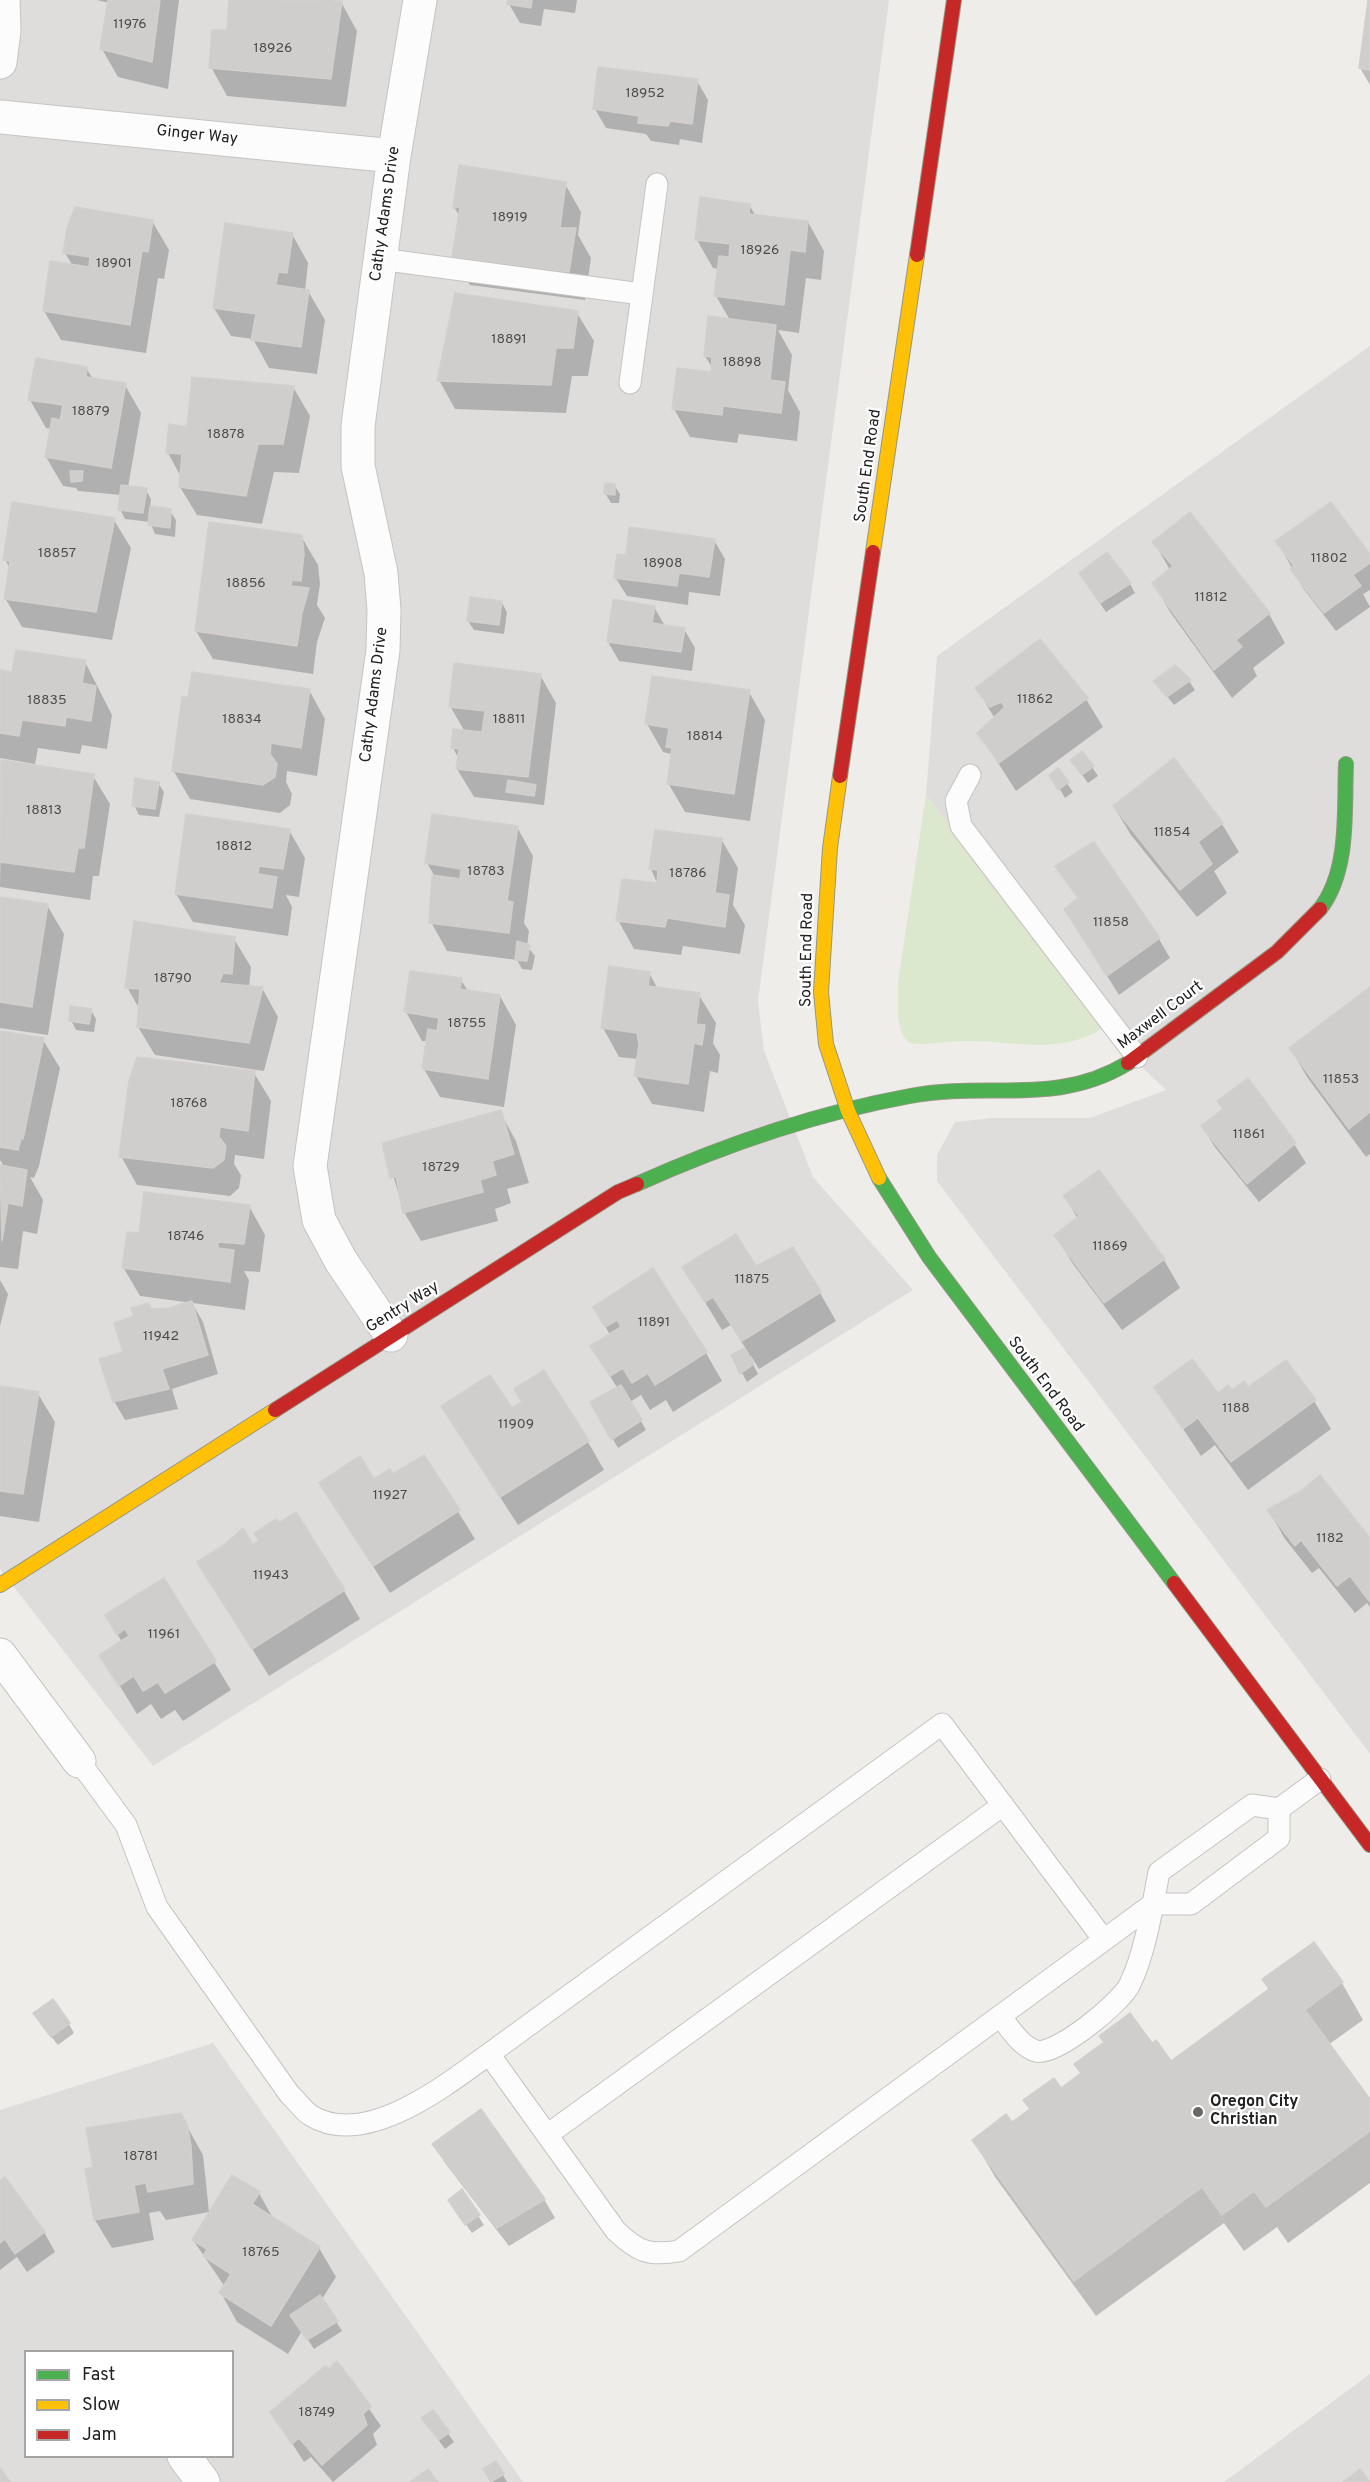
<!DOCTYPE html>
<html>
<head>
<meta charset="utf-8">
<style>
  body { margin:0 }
  #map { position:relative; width:1370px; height:2482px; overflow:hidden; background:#efedea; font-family:Overpass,sans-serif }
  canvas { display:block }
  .legend { position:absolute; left:24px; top:2350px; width:210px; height:108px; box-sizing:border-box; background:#fff; border:2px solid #a6a6a6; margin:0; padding:8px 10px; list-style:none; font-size:18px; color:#212121 }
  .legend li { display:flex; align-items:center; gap:12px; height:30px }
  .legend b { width:30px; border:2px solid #a6a6a6 }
</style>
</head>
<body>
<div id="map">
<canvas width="1370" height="2482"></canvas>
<ul class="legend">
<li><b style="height:8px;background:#4caf50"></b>Fast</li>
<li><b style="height:8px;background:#ffc107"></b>Slow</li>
<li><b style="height:8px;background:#c62828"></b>Jam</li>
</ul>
</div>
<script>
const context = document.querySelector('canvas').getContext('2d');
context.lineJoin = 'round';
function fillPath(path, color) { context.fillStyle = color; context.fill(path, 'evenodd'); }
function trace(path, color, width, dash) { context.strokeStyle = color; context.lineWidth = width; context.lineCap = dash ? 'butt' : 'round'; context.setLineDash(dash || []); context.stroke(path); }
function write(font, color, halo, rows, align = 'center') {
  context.font = font + ' Overpass,sans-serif'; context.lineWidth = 4.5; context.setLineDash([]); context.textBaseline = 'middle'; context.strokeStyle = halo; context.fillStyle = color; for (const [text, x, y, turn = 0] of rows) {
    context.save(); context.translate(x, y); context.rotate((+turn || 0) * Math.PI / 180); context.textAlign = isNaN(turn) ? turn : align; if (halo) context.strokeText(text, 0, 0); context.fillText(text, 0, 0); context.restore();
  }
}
const residential = new Path2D(`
  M0,0H889L758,1001L764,1051L813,1177L913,1290L153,1766L0,1569Z
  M1370,346V1754L937,1181V1155L955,1122L993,1118H1090L1166,1090L1102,1029L926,795L937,656Z
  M213,2043L523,2482H0V2110ZM26,2352H232V2456H26Z
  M1370,2374V2482H1224Z`);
const grass = new Path2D(`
  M926,795L1102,1029C1057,1056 1013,1040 965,1041C946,1041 927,1046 909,1043L902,1034L898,1019V982Z`);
const shadow = new Path2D(`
  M97,0H179L168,89L118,77L102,49L109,3Z
  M231,0H329L341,2L357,31L346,107L227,96L211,67L229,31Z
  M509,0H577L575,13L544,9L541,26L520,23L509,4Z
  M1370,0V85L1360,68Z
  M697,81L708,100L702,143L680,139L679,145L651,141L646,134L606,128L595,109Z
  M565,184L581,212L578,235L591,258L585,300L470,285L454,257L460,217L454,207Z
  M749,205L756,216L808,222L824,251L821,280L806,278L799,333L778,330L792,355L788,390L800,412L797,441L739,434L737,443L690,437L674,409L712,373L713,369L705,356L730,320L716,296L719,269L713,268L697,240Z
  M152,221L169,250L164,279L158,278L146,353L61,340L44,311L73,266L65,253Z
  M292,234L308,263L305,291H308L325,320L317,374L269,368L253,339L231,336L214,308Z
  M577,313L594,341L588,376H572L566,413L455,409L439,380Z
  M86,368L93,379L125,385L141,413L128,487L146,490L151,499L150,507L170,511L176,520L175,537L155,534L150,522L125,519L120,509L122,495L78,491L76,488L63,486L46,457L51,429L46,428L30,400Z
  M293,387L310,416L299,473L274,472L262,524L197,515L180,487L181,477L168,453L188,429Z
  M614,485L620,494L619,503H611L605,493Z
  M1190,514L1269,614L1285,643L1253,668L1257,676L1232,698L1170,612L1154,583L1170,570L1154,542Z
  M114,520L131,548L112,640L22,627L5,598L10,569L5,559Z
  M301,536L318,565L320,584L317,605L325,618L317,642L313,674L213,659L196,631Z
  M714,540L725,559L720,596L689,592L688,605L627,596L615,577Z
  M1277,541L1370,557V590L1363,594L1370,607L1336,631L1303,588Z
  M1086,583L1130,584L1135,593L1106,612Z
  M502,603L507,612L504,634L474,630L468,621Z
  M654,607L665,626L684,629L695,648L692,671L619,661L608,642Z
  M1040,641L1086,699L1103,727L1016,791L979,733L995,719L977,688Z
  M85,662L112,715L107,749L82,745L80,754L38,748L35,764L0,758V671L13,673Z
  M540,675L556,703L544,805L474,797L457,769L459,759L453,748L465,732L450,706Z
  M1155,681H1189L1195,690L1174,705Z
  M309,690L325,719L317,776L287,771L286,782L292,794L290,805L280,813L190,799L173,770Z
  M749,692L765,720L750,821L685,812L668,783L671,754L663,752L647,724Z
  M1174,760L1222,824L1239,852L1214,871L1227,893L1197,917L1131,835L1114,807Z
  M1072,761L1092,767L1098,776L1088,783Z
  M2,762L93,776L110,804L99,876H93L90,900L0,887Z
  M1058,771L1073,792L1065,798L1051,775Z
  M158,783L164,792L159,817L139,815L134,805Z
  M517,827L533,856L524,923L529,931L527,946L535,956L532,970L522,969L517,960L447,951L431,922L434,875L427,863Z
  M289,830L305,858L299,897L286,895L292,907L288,936L193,922L176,894Z
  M721,839L738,868L733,905L745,925L740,954L683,946L681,955L634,949L618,920L658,885L651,869Z
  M1057,867L1159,939L1170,958L1119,995L1077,928L1079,900Z
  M0,898L47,905L64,934L48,1035L0,1028Z
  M234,939L251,967L249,987L262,988L278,1017L264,1071L155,1055L138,1027L140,1010L127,987Z
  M649,973L658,989L699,995L716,1023L713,1043L720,1055L718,1073L710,1071L704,1112L652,1104L636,1076L638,1059L619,1057L603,1028Z
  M461,980L468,991L500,996L516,1025L504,1107L440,1097L424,1069L427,1041H422L406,1012Z
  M1370,989V1154L1366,1157L1307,1077L1291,1049Z
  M91,1010L96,1019L94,1032L76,1030L71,1020Z
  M0,1032L43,1040L60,1068L39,1166L34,1178L30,1177L43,1200L37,1234L23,1231L18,1269L0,1267V1167L5,1168L0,1160Z
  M254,1073L271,1101L264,1159L235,1155L234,1164L241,1175L239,1188L230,1196L137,1185L121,1156Z
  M500,1112L516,1141L529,1183L507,1189L511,1203L495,1209L498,1221L421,1241L404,1212L384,1144Z
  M1203,1127L1294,1144L1306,1163L1259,1202L1214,1146Z
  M1065,1196L1164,1260L1180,1288L1122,1330L1073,1264L1056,1236L1078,1219Z
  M249,1206L265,1235L260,1272L244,1271L249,1280L245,1310L140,1296L123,1267L141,1235Z
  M684,1268H755L820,1293L836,1321L759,1369L751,1356L749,1357L758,1374L747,1382L733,1356L746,1349L731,1325L722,1330Z
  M0,1280L8,1294L0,1326Z
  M192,1303L203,1322L218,1374L172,1389L178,1409L125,1420L114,1401L136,1317L149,1304L152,1311L170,1310Z
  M595,1308L706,1353L722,1381L673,1412L666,1400L650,1410L641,1395L630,1402L646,1430L618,1448L592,1403L618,1389L592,1347L610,1335Z
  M0,1388L38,1394L55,1422L39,1522L0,1516Z
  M1156,1388L1217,1395L1248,1389L1314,1401L1331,1429L1248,1490L1215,1445L1201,1456Z
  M511,1410L588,1442L604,1470L518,1525L460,1435Z
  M424,1457L475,1539L390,1593L338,1511L374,1481L393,1476Z
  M1269,1511L1370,1541V1607L1367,1603L1355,1613L1319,1568L1312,1573L1285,1539Z
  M253,1547L344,1591L360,1619L269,1676L216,1591Z
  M107,1616L214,1662L231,1690L183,1721L175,1710L161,1719L151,1704L137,1714L118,1683L122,1642Z
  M1342,1983L1363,2020L1328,2045L1370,2102V2183L1288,2243L1277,2227L1244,2251L1224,2223L1096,2316L995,2177L974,2140L1012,2124L1060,2090L1152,2045L1170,2063Z
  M40,2023L69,2024L74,2033L58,2045Z
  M180,2114L203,2155L209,2212L166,2220L160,2211L149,2213L154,2240L112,2248L95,2220L87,2170L95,2169Z
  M434,2144L544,2199L555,2218L509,2246L445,2163Z
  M0,2183L44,2232L55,2252L27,2272L17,2257L0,2270Z
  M462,2191L484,2225L472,2233L455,2209Z
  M259,2193L274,2220L319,2248L336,2277L322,2299L342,2331L314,2349L302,2331L288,2354L237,2322L221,2293L225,2287L193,2240Z
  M337,2363L381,2426L373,2434L377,2445L333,2482L311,2457L304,2462L272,2412Z
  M433,2412L454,2442L445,2449L423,2419Z
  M496,2463L507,2482H492L485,2470Z`);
const building = new Path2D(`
  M108,0H160L152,62L100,49Z
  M229,0L342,1L331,79L209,68L212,30H227Z
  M508,0H532L531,8L507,4Z
  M1368,0H1370V70L1359,68Z
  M598,67L698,79L692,124L670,121L668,126L638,123L639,116L593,109Z
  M459,165L566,182L560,228H576L569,272L452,257L460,207L453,208Z
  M700,197L750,204L749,214L808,221L805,252L790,250L784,305L714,296L719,256L729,257L730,244L695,240Z
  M75,207L153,220L148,252L142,251L130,325L43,311L50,261L89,267L90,257L63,253L67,228Z
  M225,223L293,233L287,273L278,272L276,285L309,290L301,347L251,340L256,314L213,308Z
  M455,293L578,311L573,348H556L551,385L437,381Z
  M708,316L776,325L770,380L785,382L781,413L723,406L722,415L672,409L677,368L711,372L712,357L704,356Z
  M36,358L87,367L86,377L126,383L111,468L45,457L52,418L60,420L63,405L28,400Z
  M192,377L294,386L283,444H258L246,496L179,487L182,454L166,453L169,424L187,427Z
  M70,471H83L82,481L71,482Z
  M605,483L615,484V495L604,494Z
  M121,485L147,488L143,513L118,510Z
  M12,502L115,518L96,612L4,599L10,561L3,560Z
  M1331,502L1370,554V563L1353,575L1361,586L1324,613L1290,569L1294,566L1275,541Z
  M150,506L171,509L170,528L148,525Z
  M1190,512L1270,613L1236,640L1242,647L1214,670L1152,583L1173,566L1152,542Z
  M209,522L302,535L304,554L301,581L292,580L291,586L309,588L302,613L297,646L195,631Z
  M629,527L715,539L709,577L679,573L677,586L614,578L617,554L626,555Z
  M1107,552L1131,583L1100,603L1079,573Z
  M470,597L502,601L499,625L467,621Z
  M613,599L655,606L652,623L685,628L681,652L607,642Z
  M1040,639L1088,698L999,763L977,733L1005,707L1001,702L990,707L975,688Z
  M16,650L86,660L82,683L96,686L91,721L66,717L65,726L22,720L19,736L0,733V670L12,672Z
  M454,663L541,674L528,777L456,769L459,749L451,748L453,729L482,732L485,711L449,707Z
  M1175,665L1191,680L1167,697L1153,681Z
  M192,672L310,689L301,748L271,743L270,754L277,764L275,777L263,785L172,771L182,697H188Z
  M652,676L750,690L734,794L667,784L672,748L666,747L669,728L645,724Z
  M1082,751L1094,766L1082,775L1070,760Z
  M1174,758L1223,823L1198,842L1212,864L1180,890L1113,806Z
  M1,760L94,774L84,848H78L74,872L0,862Z
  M1058,768L1069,782L1058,790L1049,775Z
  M135,778L159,782L155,809L132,806Z
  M508,780L536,785L534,796L506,792Z
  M186,814L290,829L283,869L259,866L258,874L277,877L272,908L175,894Z
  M432,814L518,826L507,901L513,902L509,933L429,923L432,875L460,879L461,869L425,863Z
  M655,830L722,838L715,893L729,895L725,927L667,918L665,927L616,921L622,879L657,883L658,870L649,869Z
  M1094,842L1160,938L1107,976L1064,909L1078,898L1055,866Z
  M0,897L48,904L32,1007L0,1002Z
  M134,921L235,937L232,974L223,973L219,983L263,987L249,1043L137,1027L140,989L125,988Z
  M517,941L530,945L527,961L515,960Z
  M609,966L650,972L648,986L700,993L696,1024L705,1025L702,1045L694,1043L688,1084L634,1076L639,1045L637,1033L601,1028Z
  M410,971L462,978L460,989L500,995L488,1079L422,1069L428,1029L437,1031L439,1018L404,1012Z
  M1370,987V1112L1349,1129L1289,1048Z
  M70,1006L92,1009L89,1024L69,1021Z
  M0,1031L44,1038L23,1139L21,1138L18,1150L0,1147Z
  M137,1057L255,1071L248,1131L220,1127L219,1137L226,1146L224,1160L213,1168L119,1157L129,1081Z
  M1248,1078L1296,1143L1247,1184L1201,1126L1223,1109L1217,1101Z
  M501,1110L514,1154L492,1161L496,1175L480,1180L483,1192L403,1213L396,1176L390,1178L382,1143Z
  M0,1165L27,1170L22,1206L8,1203L2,1241Z
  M1099,1170L1165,1259L1104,1303L1054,1235L1079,1216L1063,1196Z
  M144,1192L250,1205L244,1244L218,1242V1248L234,1250L230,1282L122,1268L127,1232L139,1233Z
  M736,1234L756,1266L793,1247L821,1292L742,1341L713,1297L705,1302L682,1267Z
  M653,1268L707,1352L655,1385L648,1373L632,1383L623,1368L610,1376L590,1346L621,1327L617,1320L605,1327L593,1307Z
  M192,1301L208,1355L162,1369L169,1389L113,1402L99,1359L123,1352L114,1323L134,1316L131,1308L149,1303L151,1309L169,1308Z
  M745,1348L754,1364L740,1374L731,1355Z
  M1192,1359L1218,1393L1228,1385L1232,1390L1244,1381L1248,1387L1286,1360L1316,1400L1231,1462L1198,1418L1183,1429L1154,1387Z
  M544,1370L589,1441L500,1497L441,1406L490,1375L512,1408L522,1402L514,1389Z
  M621,1385L642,1420L611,1440L590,1402Z
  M0,1386L39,1392L23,1494L0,1491Z
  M424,1455L460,1510L373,1566L319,1483L360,1456L374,1479L390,1469L393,1474Z
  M1320,1475L1370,1538V1602L1350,1576L1337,1586L1301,1540L1295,1546L1267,1510L1301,1491Z
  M296,1512L345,1590L252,1649L197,1562L224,1545L243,1528L253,1545L259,1540L254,1533L276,1519L279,1523Z
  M164,1578L216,1661L165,1693L158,1682L143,1691L134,1676L119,1686L99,1655L129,1636L125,1629L117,1635L105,1615Z
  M1314,1942L1343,1982L1305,2010L1370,2099V2131L1266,2207L1254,2191L1222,2215L1202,2187L1074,2281L972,2140L1006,2114L1012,2122L1030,2109L1023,2100L1054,2078L1061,2088L1081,2073L1074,2064L1104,2042L1099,2036L1130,2013L1152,2043L1156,2040L1171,2061L1269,1989L1262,1979Z
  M53,1999L70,2023L51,2037L33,2013Z
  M481,2109L545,2199L497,2228L432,2144Z
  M181,2113L187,2124L191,2146L193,2184L148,2192L146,2183L134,2185L139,2212L94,2220L85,2169L93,2167L86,2128Z
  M232,2175L260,2192L252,2204L320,2247L271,2326L219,2293L231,2274L203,2256L207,2249L192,2240Z
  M5,2177L45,2232L15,2254L5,2239L0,2243V2181Z
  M462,2189L480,2215L465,2225L448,2200Z
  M320,2295L338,2321L307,2340L290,2315Z
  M337,2361L371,2406L363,2414L367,2425L322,2465L299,2438L292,2444L270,2412L325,2366L329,2369Z
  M433,2410L450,2432L439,2440L421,2418Z
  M496,2461L504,2474L491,2482L483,2469Z
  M0,2468L10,2482H0Z
  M428,2469L438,2482H410Z
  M1360,2469L1370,2482H1343Z`);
const lane = new Path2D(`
  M380,259L641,294
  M630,383L657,184
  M970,775L956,801L961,826L1137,1057
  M79,1761L126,1825L157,1907L290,2095C297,2101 303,2110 310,2115C365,2150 446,2085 489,2054
  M1104,1940L942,1724L489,2054L616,2231C638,2252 649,2256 679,2251L1104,1940L1153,1904H1191L1279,1838V1809
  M1000,2016C1010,2028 1020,2046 1036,2051C1055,2057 1122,2002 1130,1984C1146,1950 1152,1908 1159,1872L1252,1805L1279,1809L1320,1779
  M547,2135L1003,1805`);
const street = new Path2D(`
  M0,62L4,31L3,0
  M0,117L394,156
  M391,1335L341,1261L319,1220L310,1166L383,650L384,610L381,573L358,466V426L394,156L420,0
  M0,1655L79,1761
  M184,2456L203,2482`);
const fast = new Path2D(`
  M1320,909C1350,870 1344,810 1346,764
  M879,1178L929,1257L1174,1583
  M637,1184C724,1145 817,1113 910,1096C987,1081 1056,1107 1128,1063`);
const slow = new Path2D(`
  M873,552L917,255
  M840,776L830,848L821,992L826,1044L848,1111L879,1178
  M0,1585L275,1410`);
const jam = new Path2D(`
  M917,255L954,0
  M840,776L873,552
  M1128,1063L1277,952L1320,909
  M275,1410L618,1192L637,1184
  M1174,1583L1370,1845`);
const markers = [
  [1198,2112,6,"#696867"]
];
const numberNames = [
  ["11976",130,25],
  ["18926",273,49],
  ["18952",645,94],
  ["18919",510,218],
  ["18926",760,251],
  ["18901",114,264],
  ["18891",509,340],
  ["18898",742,363],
  ["18879",91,412],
  ["18878",226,435],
  ["18857",57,554],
  ["11802",1329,559],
  ["18908",663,564],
  ["18856",246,584],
  ["11812",1211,598],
  ["11862",1035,700],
  ["18835",47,701],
  ["18834",242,720],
  ["18811",509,720],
  ["18814",705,737],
  ["18813",44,811],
  ["11854",1172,833],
  ["18812",234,847],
  ["18783",486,872],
  ["18786",688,874],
  ["11858",1111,923],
  ["18790",173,979],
  ["18755",467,1024],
  ["11853",1341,1080],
  ["18768",189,1104],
  ["11861",1249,1135],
  ["18729",441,1168],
  ["18746",186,1237],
  ["11869",1110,1247],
  ["11875",752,1280],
  ["11891",654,1323],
  ["11942",161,1337],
  ["1188",1236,1409],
  ["11909",516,1425],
  ["11927",390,1496],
  ["1182",1330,1539],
  ["11943",271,1576],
  ["11961",164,1635],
  ["18781",141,2157],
  ["18765",261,2253],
  ["18749",317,2413]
];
const streetNames = [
  ["Ginger Way",197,136,6],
  ["Cathy Adams Drive",386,214,-82],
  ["South End Road",869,466,-82],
  ["Cathy Adams Drive",375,695,-83],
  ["South End Road",808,950,-89],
  ["Maxwell Court",1161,1016,-37],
  ["Gentry Way",403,1308,-32],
  ["South End Road",1045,1385,53]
];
const poiNames = [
  ["Oregon City",1210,2103],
  ["Christian",1210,2121]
];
fillPath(residential, '#dedddc');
fillPath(grass, '#dce8cd');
fillPath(shadow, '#0003');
fillPath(building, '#d0cecc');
trace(building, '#d2cfcc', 1.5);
trace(lane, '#c5c4c2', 23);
trace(street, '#c5c4c2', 35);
trace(fast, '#969784', 16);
trace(slow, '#969784', 16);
trace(jam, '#969784', 16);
trace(lane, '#fdfcfc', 21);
trace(street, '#fdfcfc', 33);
trace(fast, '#4caf50', 14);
trace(slow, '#ffc107', 14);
trace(jam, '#c62828', 14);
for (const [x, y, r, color] of markers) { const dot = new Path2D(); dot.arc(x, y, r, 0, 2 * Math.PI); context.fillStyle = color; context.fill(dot); trace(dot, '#fff', 2); }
write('14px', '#4d4c4c', null, numberNames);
write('16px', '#212121', '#fff', streetNames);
write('bold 16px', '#212121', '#fff', poiNames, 'left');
</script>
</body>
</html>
